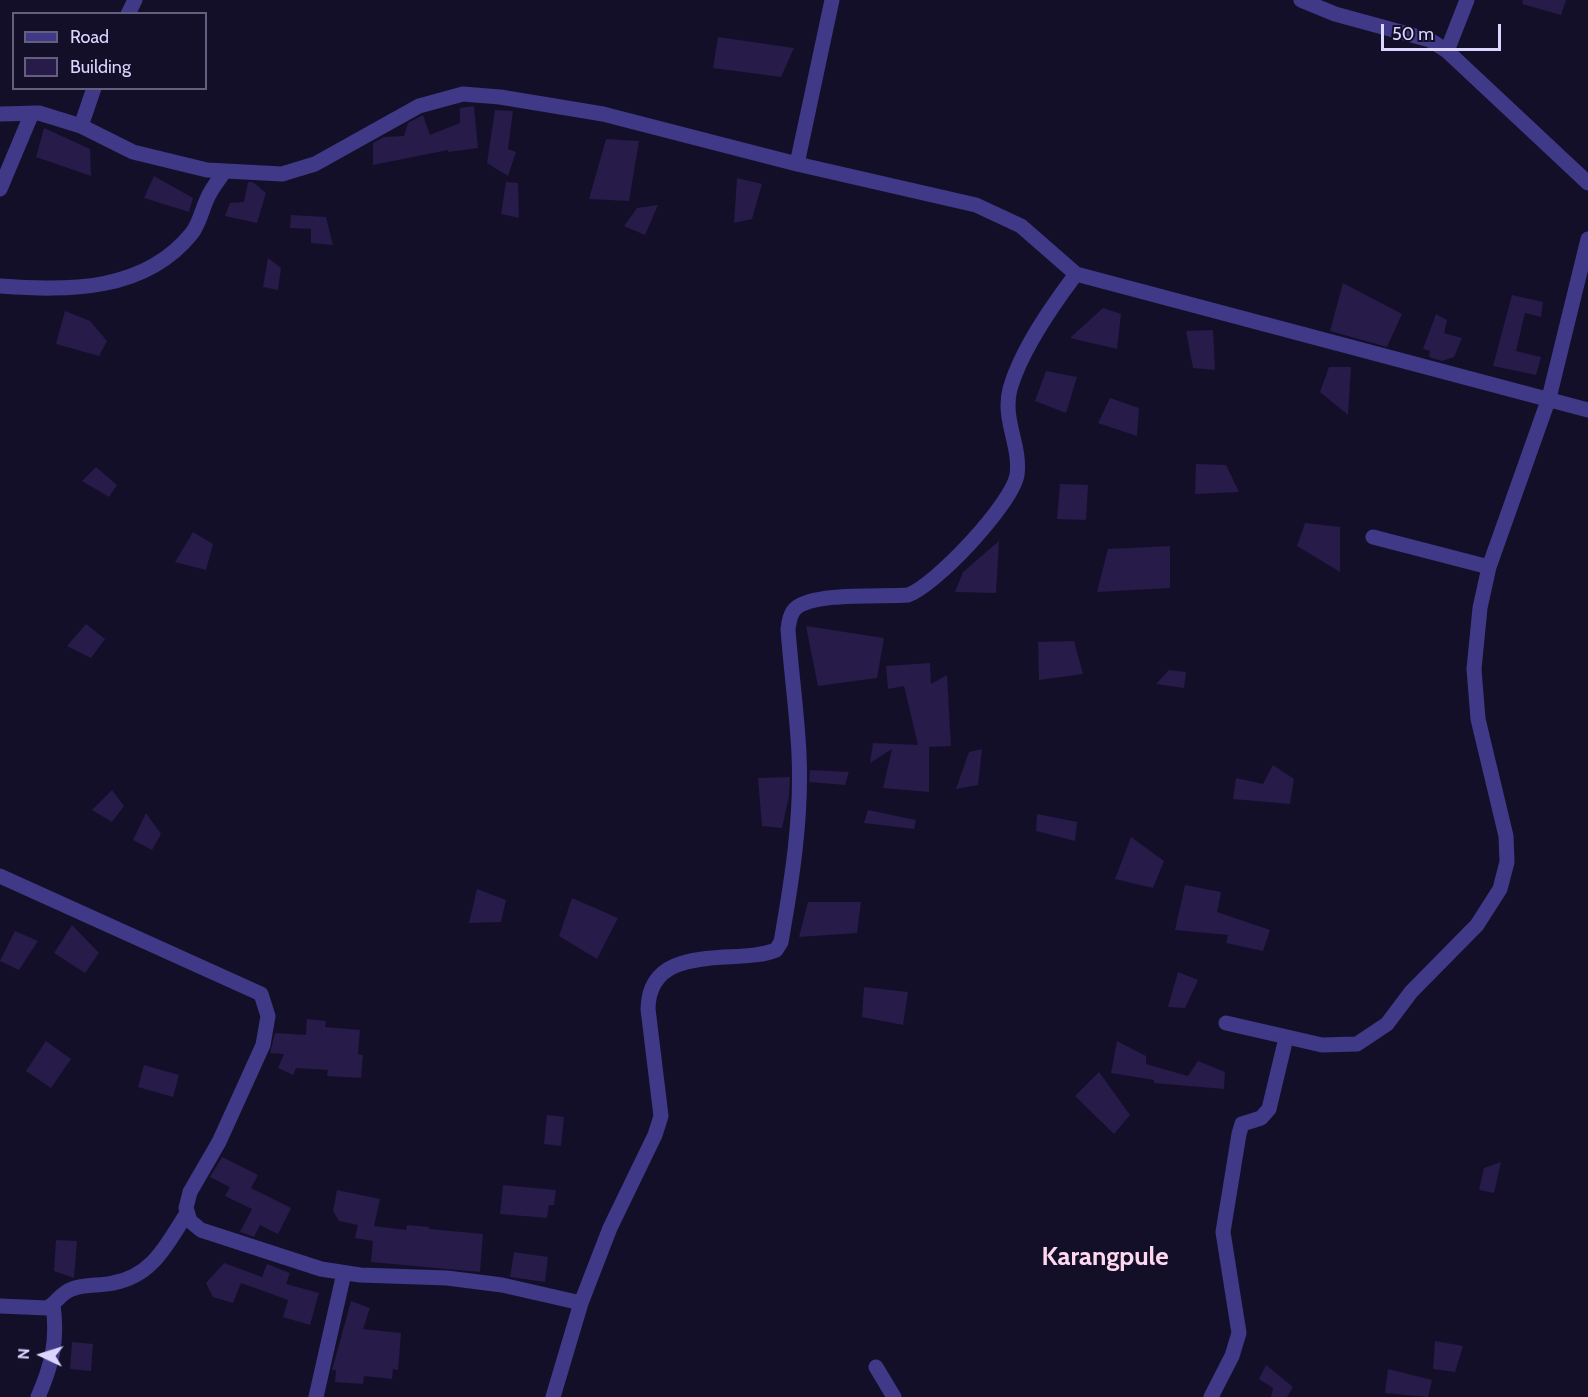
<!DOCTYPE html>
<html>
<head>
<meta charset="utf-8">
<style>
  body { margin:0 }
  #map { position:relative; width:1588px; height:1397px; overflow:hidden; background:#140f28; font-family:Cabin,sans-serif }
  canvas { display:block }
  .legend { position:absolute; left:12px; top:12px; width:195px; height:78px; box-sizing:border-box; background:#140f28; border:2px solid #645f7e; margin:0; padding:8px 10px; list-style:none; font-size:18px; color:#dcd6ff }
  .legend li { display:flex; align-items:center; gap:12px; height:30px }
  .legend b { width:30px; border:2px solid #645f7e }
  .north { position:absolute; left:12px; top:1325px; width:60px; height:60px; -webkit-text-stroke:4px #140f28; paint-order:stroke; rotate:274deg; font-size:16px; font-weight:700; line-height:24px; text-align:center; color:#dcd6ff }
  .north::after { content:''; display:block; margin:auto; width:21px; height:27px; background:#dcd6ff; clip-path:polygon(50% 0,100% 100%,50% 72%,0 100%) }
  .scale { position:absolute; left:1381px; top:24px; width:120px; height:27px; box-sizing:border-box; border:3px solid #dcd6ff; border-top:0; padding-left:8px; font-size:18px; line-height:21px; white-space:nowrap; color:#dcd6ff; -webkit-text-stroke:4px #140f28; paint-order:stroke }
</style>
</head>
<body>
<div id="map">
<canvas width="1588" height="1397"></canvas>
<ul class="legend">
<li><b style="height:8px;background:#3f3988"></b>Road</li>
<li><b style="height:16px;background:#261b49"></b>Building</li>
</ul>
<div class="north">N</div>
<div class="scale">50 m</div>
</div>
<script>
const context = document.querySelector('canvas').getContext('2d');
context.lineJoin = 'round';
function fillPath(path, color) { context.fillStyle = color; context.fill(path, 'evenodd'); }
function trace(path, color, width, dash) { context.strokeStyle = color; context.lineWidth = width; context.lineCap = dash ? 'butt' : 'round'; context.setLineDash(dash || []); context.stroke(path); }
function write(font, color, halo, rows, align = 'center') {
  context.font = font + ' Cabin,sans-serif'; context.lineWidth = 4.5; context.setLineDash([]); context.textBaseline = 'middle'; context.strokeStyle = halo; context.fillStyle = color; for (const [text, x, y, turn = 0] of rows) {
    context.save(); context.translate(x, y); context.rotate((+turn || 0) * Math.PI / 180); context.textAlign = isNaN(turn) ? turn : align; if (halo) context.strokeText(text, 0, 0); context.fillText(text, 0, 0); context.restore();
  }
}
const building = new Path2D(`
  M1523,0H1566L1561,15L1522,4Z
  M718,37L794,48L781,77L713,68Z
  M474,106L478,148L448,152V150L373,165V143L384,137L404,136L408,123L423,115L430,135L460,123V108Z
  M495,110L513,111L508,149L516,152L508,176L487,163Z
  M44,128L90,149L91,176L36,157Z
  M606,139L639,141L629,201L589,199Z
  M154,176L193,198L189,212L144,198Z
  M737,178L762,184L752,219L734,223Z
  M248,182H253L266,193L257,223L225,216L230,203L244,202Z
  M506,182L518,183L519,218L501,214Z
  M658,205L645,235L624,226L637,208Z
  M291,215L326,217L333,245L311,243V229L290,228Z
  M268,258L281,268L278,290L263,287Z
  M1343,283L1402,314L1387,347L1330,331Z
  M1512,295L1543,302L1541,317L1525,313L1516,351L1541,357L1536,375L1493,366Z
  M1103,308L1121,314L1117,349L1070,338Z
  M65,311L90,321L107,341L99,356L56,344Z
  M1436,314L1447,320L1444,333L1462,338L1454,357L1442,361L1429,357L1430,351L1423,349Z
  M1213,330L1215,370L1193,368L1186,331Z
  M1329,367H1351L1348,415L1320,392Z
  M1046,371L1077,377L1066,413L1035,401Z
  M1110,398L1139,408L1137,436L1098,423Z
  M1196,464L1226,465L1239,492L1195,494Z
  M96,467L117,485L109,497L82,481Z
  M1060,484L1088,485L1086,520L1057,519Z
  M1305,523L1340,527V572L1297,546Z
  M193,532L213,544L206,570L175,562Z
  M999,541L996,593L955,592L963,572Z
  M1170,546V588L1097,592L1108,549Z
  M86,624L105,639L91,658L67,646Z
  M806,626L884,638L877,678L818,686Z
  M1074,641L1083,674L1039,680L1038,642Z
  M930,663L931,684L947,675L951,746L929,747V792L883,788L892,749L870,763L873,743L918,745L904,686L888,689L886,666Z
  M1169,670L1186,672L1184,688L1156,684Z
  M982,749L978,785L956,789L969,752Z
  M1273,765L1294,779L1290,804L1233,799L1236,778L1263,784Z
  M810,770L849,772L845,785L809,782Z
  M790,777L789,796L782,828L762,826L758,778Z
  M112,790L124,806L112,822L92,810Z
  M868,810L916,820L914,829L864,823Z
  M146,813L161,834L152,850L133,840Z
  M1037,814L1077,822L1075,841L1036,831Z
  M1131,837L1164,861L1153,888L1115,879Z
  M1185,885L1221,892L1217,912L1270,930L1263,951L1226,943L1228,935L1175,930Z
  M477,889L506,900L501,922L469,923Z
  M572,898L618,918L597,959L559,936Z
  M808,902H861L857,933L799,937Z
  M72,925L99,953L85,973L54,953Z
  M15,931L38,941L19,970L0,961Z
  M1178,972L1198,980L1185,1008L1168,1007Z
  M864,987L908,992L903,1025L862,1017Z
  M307,1019L326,1021L325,1027L360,1030L358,1054L363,1055L361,1078L327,1076L328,1070L296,1068L293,1075L278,1068L284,1054L270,1053L275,1033L306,1035Z
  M46,1041L71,1059L51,1088L26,1071Z
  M1117,1041L1146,1056V1064L1188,1076L1198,1061L1225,1072L1224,1089L1154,1083V1080L1111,1073Z
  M144,1065L179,1075L173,1097L138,1087Z
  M1099,1072L1130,1115L1114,1134L1075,1096Z
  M547,1115L564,1117L561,1146L544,1144Z
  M222,1157L258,1175L251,1188L291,1208L278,1234L260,1225L254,1237L240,1232L252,1209L225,1196L230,1187L210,1177Z
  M1501,1162L1494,1193L1479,1190L1484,1168Z
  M503,1185L556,1190L554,1205H549L547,1218L500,1214Z
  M337,1190L380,1199L374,1226L406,1230L407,1225L429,1227V1229L483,1234L480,1272L371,1262L373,1241L355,1238L358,1225L339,1221L333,1211Z
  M56,1240L77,1241L74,1278L54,1271Z
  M514,1252L548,1257L545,1282L510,1277Z
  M224,1263L262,1277L267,1264L290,1273L286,1284L319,1293L310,1325L283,1317L288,1300L241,1283L233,1303L213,1297L206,1283Z
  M351,1301L370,1308L363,1329L401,1333L398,1370L393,1369L392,1379L364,1376L363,1384L335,1382L336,1370H332Z
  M1435,1341L1463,1346L1455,1372L1433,1369Z
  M72,1342L93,1344L91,1371L70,1369Z
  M1266,1365L1293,1387L1287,1397H1271L1273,1388L1259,1379Z
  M1388,1369L1432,1380L1428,1397L1385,1393Z`);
const minor = new Path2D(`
  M1301,0L1335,14L1430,40L1447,51L1588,183
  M128,14L135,0
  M1447,51L1467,0
  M0,114L39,113L81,126L133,152L207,170L282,174L315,164L419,106L463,94L500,97L603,114L797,164L976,205L1021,226L1076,274L1588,410
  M81,126L94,88
  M797,164L832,0
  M0,189L32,113
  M0,286C68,291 145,292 192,233C199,224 202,210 207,199C211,189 218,181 224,172
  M1373,537L1489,567
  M0,876L261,994L268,1016L263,1045L219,1142L190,1192L186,1208L190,1221L201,1230L321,1269L360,1275L447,1278L502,1285L581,1303L553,1397
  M1226,1023L1322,1045L1357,1044L1387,1024L1411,992L1477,925L1500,889L1507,862L1506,836L1478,719L1474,669L1480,608L1489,567L1549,398L1588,239
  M581,1303L610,1228L655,1135L661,1116L648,1009C649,940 738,966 776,950L781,942C792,880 802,817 799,754C797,712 791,671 788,629C789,622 790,613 796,608C815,592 882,597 908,595C936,585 1012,504 1017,475C1021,445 1002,420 1010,389C1021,350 1052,306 1076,274
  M0,1306L47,1308C57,1303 60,1293 72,1289C84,1284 100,1286 113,1283C153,1276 167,1244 187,1213
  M876,1367L894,1397
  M38,1397C52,1365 58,1340 53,1305
  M316,1397L344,1273
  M1211,1397L1232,1356L1239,1333L1223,1232L1239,1134L1242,1124L1261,1118L1269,1109L1286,1038`);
const quarterNames = [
  ["Karangpule",1105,1257]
];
fillPath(building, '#261b49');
trace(minor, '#3f3988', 15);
write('bold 26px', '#ffd8ef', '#140f28', quarterNames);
</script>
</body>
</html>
